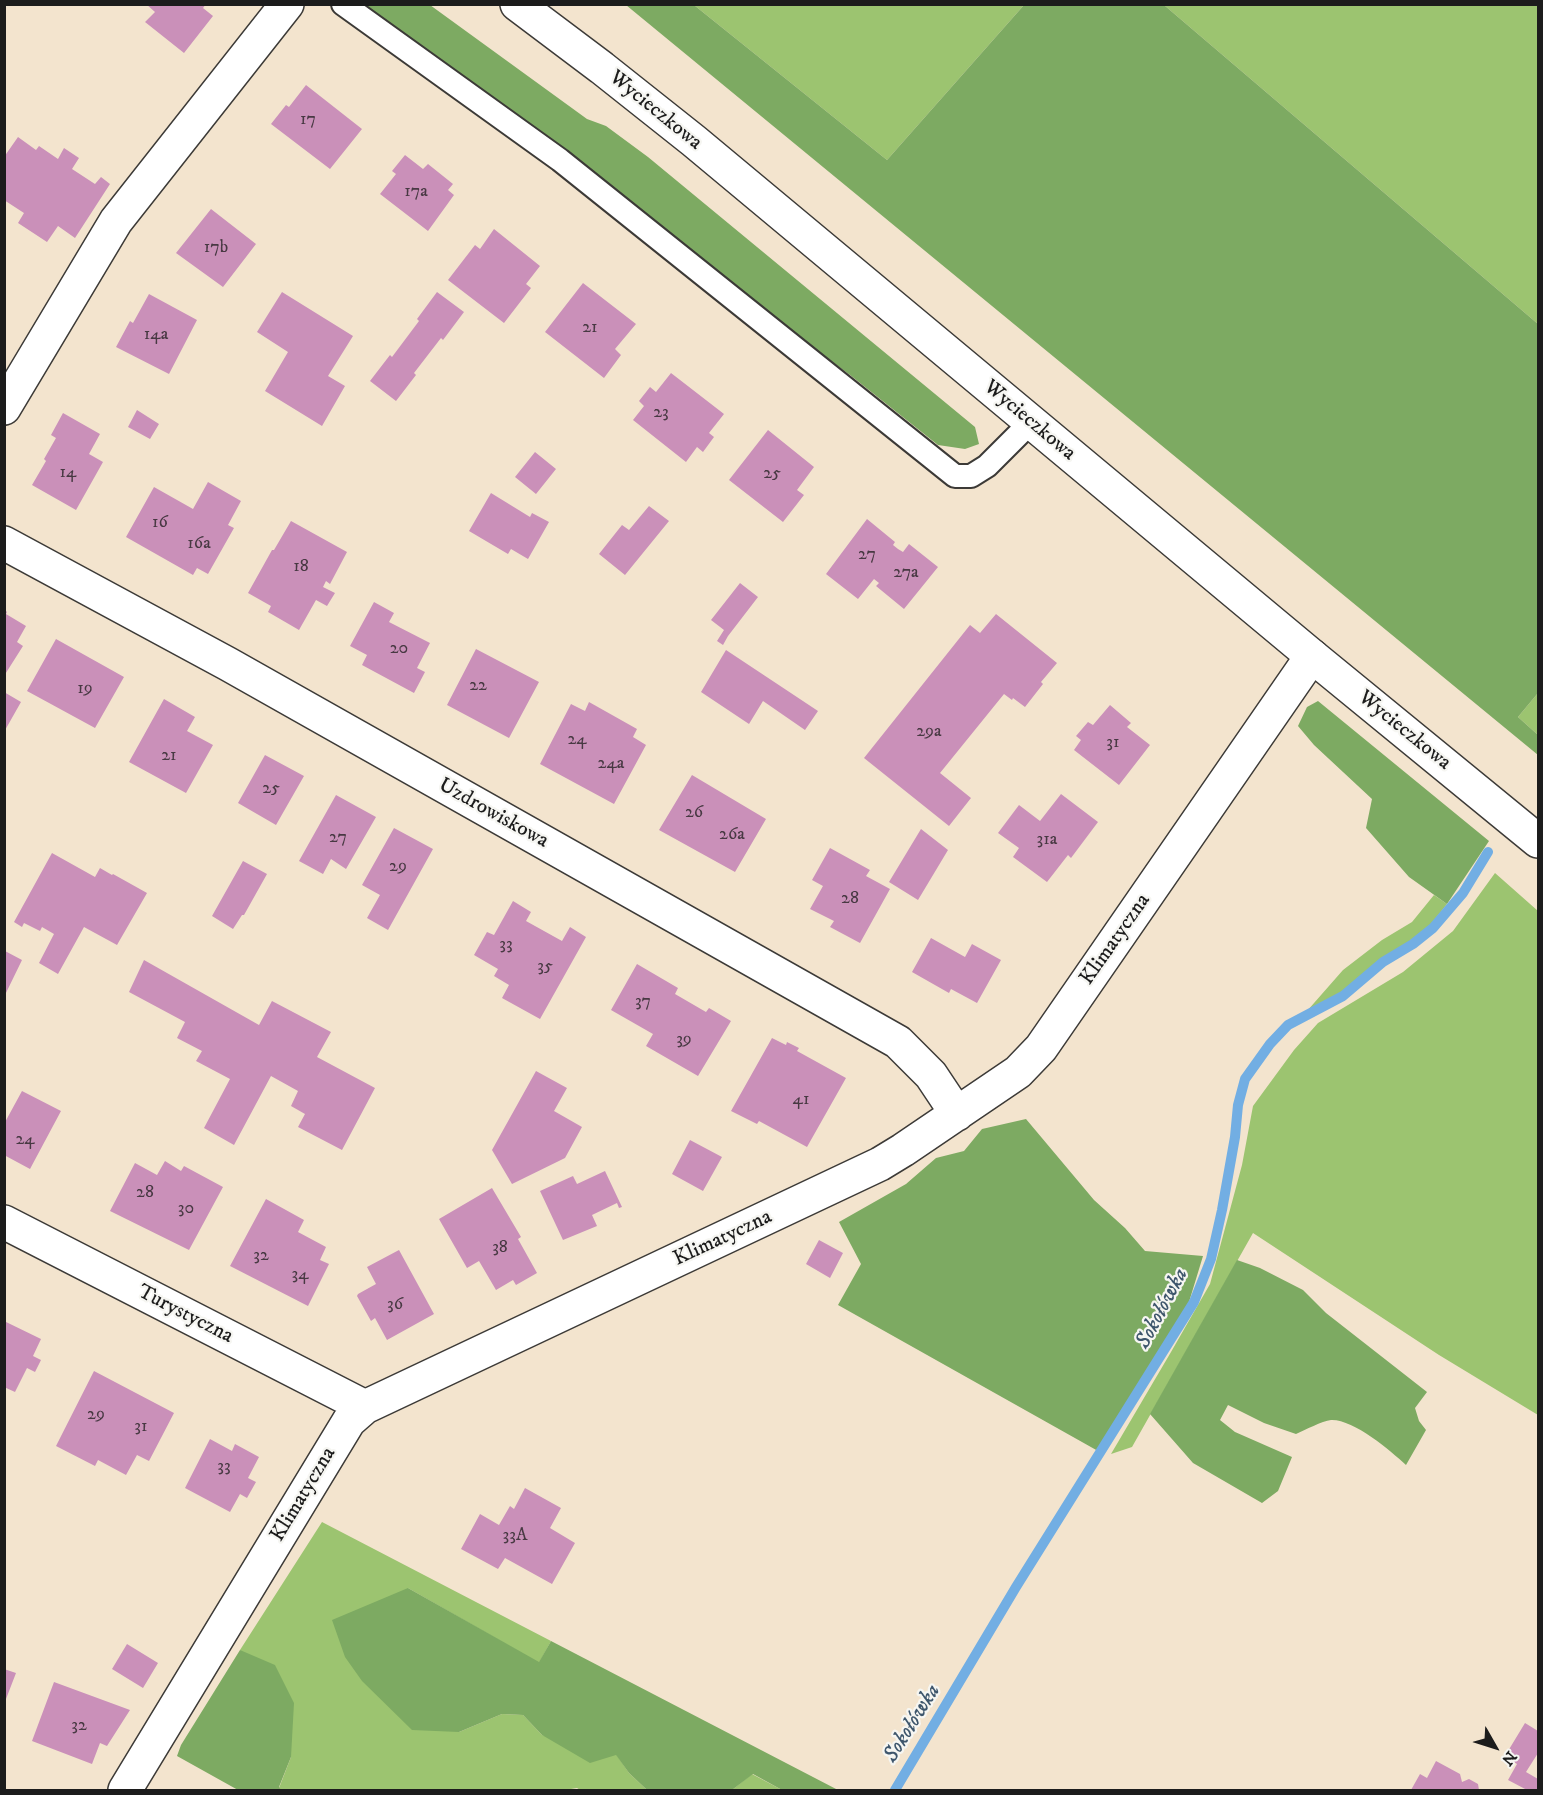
<!DOCTYPE html>
<html>
<head>
<meta charset="utf-8">
<style>
  body { margin:0 }
  #map { position:relative; width:1543px; height:1795px; overflow:hidden; background:#f3e4ce; font-family:"IM FELL DW Pica",serif }
  canvas { display:block }
  .frame { position:absolute; inset:0; border:6px solid #1c1c1c; pointer-events:none }
  .north { position:absolute; left:1465px; top:1717px; width:60px; height:60px; -webkit-text-stroke:4px #f6f6f2; paint-order:stroke; rotate:129deg; font-size:16px; font-weight:700; line-height:24px; text-align:center; color:#1c1c1c }
  .north::after { content:''; display:block; margin:auto; width:21px; height:27px; background:#1c1c1c; clip-path:polygon(50% 0,100% 100%,50% 72%,0 100%) }
</style>
</head>
<body>
<div id="map">
<canvas width="1543" height="1795"></canvas>
<div class="frame"></div>
<div class="north">N</div>
</div>
<script>
const context = document.querySelector('canvas').getContext('2d');
context.lineJoin = 'round';
function fillPath(path, color) { context.fillStyle = color; context.fill(path, 'evenodd'); }
function trace(path, color, width, dash) { context.strokeStyle = color; context.lineWidth = width; context.lineCap = dash ? 'butt' : 'round'; context.setLineDash(dash || []); context.stroke(path); }
function write(font, color, halo, rows, align = 'center') {
  context.font = font + ' "IM FELL DW Pica",serif'; context.lineWidth = 4.5; context.setLineDash([]); context.textBaseline = 'middle'; context.strokeStyle = halo; context.fillStyle = color; for (const [text, x, y, turn = 0] of rows) {
    context.save(); context.translate(x, y); context.rotate((+turn || 0) * Math.PI / 180); context.textAlign = isNaN(turn) ? turn : align; if (halo) context.strokeText(text, 0, 0); context.fillText(text, 0, 0); context.restore();
  }
}
const green = new Path2D(`
  M694,5H1024L887,160Z
  M1164,5H1538V324Z
  M1538,693V735L1518,717Z
  M1495,873L1538,911V1415L1439,1355L1253,1233L1132,1447L1111,1454L1171,1352L1210,1284L1242,1165L1253,1106L1294,1050L1318,1023L1403,972L1453,931Z
  M1434,895L1447,904L1426,931L1379,961L1337,996L1307,1011L1343,970L1382,940L1412,922Z
  M322,1522L551,1641L539,1663L408,1588L459,1732L502,1714L523,1715L542,1735L616,1754L629,1773L647,1790H580L577,1788L565,1790H281L279,1788L291,1757L240,1650Z
  M752,1774L782,1790H732Z`);
const forest = new Path2D(`
  M353,5H430L587,119L606,126L648,157L975,427L979,444L965,449L938,445L850,375Z
  M626,5H694L887,160L1024,5H1164L1538,324V693L1518,717L1538,735V755Z
  M1318,701L1489,841L1447,904L1409,877L1366,828L1372,799L1314,745L1298,726L1307,707Z
  M1026,1119L1094,1200L1125,1228L1145,1251L1203,1256L1189,1302L1098,1451L838,1305L861,1264L839,1222L906,1184L936,1158L964,1151L982,1129Z
  M1237,1260L1260,1268L1303,1290L1326,1313L1427,1392L1415,1408L1419,1421L1426,1430L1406,1465C1390,1450 1353,1419 1331,1420C1322,1421 1305,1430 1296,1434L1264,1423L1228,1405L1220,1420L1235,1432L1292,1457L1278,1491L1262,1503L1193,1463L1150,1414Z
  M408,1588L539,1662L551,1641L838,1790H782L753,1774L732,1790H647L629,1773L616,1755L590,1763L542,1735L523,1715L502,1714L459,1732L412,1730L362,1681L345,1657L332,1620Z
  M240,1650L275,1665L294,1703L291,1757L279,1787L281,1790H238L177,1756L181,1745Z`);
const stream = new Path2D(`
  M895,1790L1016,1587L1194,1302L1211,1259L1222,1210L1235,1137L1238,1105L1245,1079L1270,1044L1288,1025L1343,996L1383,962L1413,944L1433,928L1463,893L1488,852`);
const building = new Path2D(`
  M146,4H206L203,8L213,16L184,53L145,22L155,12Z
  M306,85L362,129L330,169L271,124L286,105L289,107Z
  M18,137L36,150L39,146L58,159L64,148L79,158L72,169L95,184L101,177L110,184L75,238L58,226L47,242L18,223L24,213L4,200V157Z
  M405,155L423,169L428,164L453,184L448,190L454,195L428,231L380,194L396,174L392,171Z
  M211,209L256,244L223,287L176,253Z
  M494,229L540,266L526,284L531,288L504,323L448,280L475,245L480,249Z
  M583,283L636,324L615,349L621,355L604,378L545,332Z
  M282,292L353,336L328,376L345,386L322,426L265,391L288,352L257,332Z
  M437,292L464,312L443,340L441,338L414,373L416,375L396,401L370,381L390,355L392,357L419,321L417,319Z
  M149,294L197,320L169,374L116,347L130,321L133,323Z
  M671,373L724,414L709,433L714,437L703,452L697,447L686,462L633,420L644,406L639,401L650,387L656,392Z
  M137,410L159,424L150,439L128,427Z
  M63,413L100,434L89,454L103,462L76,510L32,485L46,461L44,459L56,438L51,435Z
  M768,430L814,467L797,490L804,495L783,522L729,480Z
  M535,452L556,469L536,494L515,477Z
  M208,482L241,501L228,525L234,528L208,574L197,568L193,575L126,537L154,487L193,509Z
  M491,493L530,517L532,513L549,522L528,559L511,549L508,554L469,531Z
  M649,506L669,521L625,575L599,554L622,525L629,530Z
  M867,519L895,542L893,545L898,549L903,552L909,544L938,567L904,609L876,586L879,583L874,579L858,599L826,574Z
  M291,521L347,552L330,584L326,581L323,587L335,593L327,606L316,600L299,630L268,612L271,606L248,593L272,550H274Z
  M740,583L758,597L728,636L723,645L717,641L724,630L711,620Z
  M374,602L394,613L389,622L430,643L417,668L425,672L414,693L362,665L367,655L350,646Z
  M5,610L7,612L6,614L26,626L17,642L23,646L4,676Z
  M996,614L1057,663L1041,682L1043,684L1025,707L1013,698L1012,700L1004,694L940,773L971,798L949,826L864,758L970,625L980,633Z
  M56,639L124,677L95,728L27,691Z
  M476,649L539,682L509,738L447,705Z
  M726,650L818,711L805,730L763,701L749,724L701,692Z
  M4,692L21,702L4,732Z
  M164,699L195,717L187,731L213,745L186,793L129,762Z
  M589,702L637,729L633,737L646,745L614,804L540,764L571,704L585,711Z
  M1110,705L1131,723L1127,727L1150,745L1119,785L1074,750L1081,740L1076,736L1088,722L1093,725Z
  M265,755L304,776L276,825L238,803Z
  M692,775L766,819L735,872L659,830Z
  M1061,794L1098,822L1071,858L1068,855L1047,882L1013,857L1019,848L998,833L1019,805L1040,821Z
  M336,795L376,817L346,869L331,859L323,874L299,861Z
  M394,828L433,849L388,930L367,918L380,895L362,885Z
  M921,829L948,850L918,900L889,882Z
  M830,848L870,870L866,876L890,889L860,943L830,927L834,921L810,909L823,886L812,880Z
  M52,853L95,877L100,868L112,875L113,874L147,893L117,945L84,927L58,974L39,963L54,934L42,927L40,931L24,923L22,927L14,922Z
  M243,861L267,874L244,915H242L233,929L212,916Z
  M513,901L531,912L526,921L562,941L570,927L586,937L540,1019L502,998L509,985L494,976L498,969L474,955L487,932L494,935Z
  M931,938L965,957L972,944L1001,960L977,1003L951,989L949,993L912,972Z
  M5,951L22,960L5,995Z
  M144,960L259,1025L272,1001L331,1032L317,1057L375,1088L342,1150L298,1127L305,1114L291,1106L298,1091L271,1076L234,1145L204,1128L230,1079L196,1061L202,1051L177,1038L185,1022L129,992Z
  M637,964L678,988L675,994L706,1012L709,1008L731,1021L698,1076L646,1046L653,1034L611,1010Z
  M772,1038L786,1045L787,1042L799,1048L797,1051L846,1078L807,1147L759,1121L757,1124L731,1111Z
  M536,1071L567,1088L554,1111L582,1127L565,1158L512,1184L492,1150Z
  M22,1091L61,1111L30,1169L4,1155V1124Z
  M690,1140L722,1157L703,1191L672,1174Z
  M165,1161L181,1171L184,1166L223,1187L189,1250L110,1211L135,1163L157,1175Z
  M605,1171L622,1207L619,1208L617,1203L592,1215L597,1226L563,1240L540,1191L573,1176L577,1184Z
  M492,1188L521,1237L518,1239L537,1273L516,1285L513,1280L496,1290L479,1261L467,1268L439,1219Z
  M266,1199L304,1220L298,1232L326,1247L320,1260L329,1264L308,1306L230,1266Z
  M819,1240L843,1253L830,1278L806,1264Z
  M399,1250L434,1314L387,1340L375,1318L371,1321L357,1296L358,1294L376,1284L367,1267Z
  M4,1321L41,1339L33,1356L41,1360L35,1372L27,1368L15,1392L4,1387Z
  M94,1371L174,1413L149,1461L137,1455L126,1475L98,1460L95,1466L56,1446Z
  M210,1439L232,1451L235,1444L259,1457L248,1478L256,1482L247,1498L240,1494L230,1512L185,1488Z
  M525,1488L561,1508L550,1528L575,1543L552,1584L505,1558L498,1569L461,1549L480,1514L499,1525L510,1506L514,1509Z
  M127,1644L158,1663L143,1688L112,1669Z
  M4,1669L16,1673L6,1699H4Z
  M54,1682L130,1710L107,1746L100,1743L92,1764L32,1741Z
  M1525,1723L1538,1731V1753L1526,1772L1538,1779V1790H1527L1508,1780L1517,1764L1505,1756Z
  M1436,1761L1460,1774L1462,1782L1469,1779L1478,1784L1479,1790H1411L1420,1774L1427,1778Z`);
const service = new Path2D(`
  M343,4L560,160L955,476H971L987,466L1031,422`);
const minor = new Path2D(`
  M4,408L116,221L287,4
  M4,543L228,664L898,1042L931,1075L957,1114
  M4,1222L365,1407
  M125,1790L349,1421L365,1407L880,1164L903,1150L1018,1072L1041,1048L1312,656`);
const tertiary = new Path2D(`
  M517,4L602,68L694,141L1312,656L1538,841`);
const numberNames = [
  ["17",308,120],
  ["17a",416,192],
  ["17b",216,248],
  ["21",590,328],
  ["14a",156,335],
  ["23",661,413],
  ["14",68,473],
  ["25",772,474],
  ["16",160,523],
  ["16a",199,544],
  ["27",867,555],
  ["18",301,567],
  ["27a",906,573],
  ["20",399,649],
  ["22",478,686],
  ["19",85,689],
  ["29a",929,732],
  ["24",577,740],
  ["31",1113,743],
  ["21",169,756],
  ["24a",611,764],
  ["25",271,789],
  ["26",694,813],
  ["26a",732,835],
  ["27",338,838],
  ["31a",1047,840],
  ["29",398,867],
  ["28",850,899],
  ["33",506,945],
  ["35",545,967],
  ["37",643,1002],
  ["39",684,1040],
  ["41",801,1100],
  ["24",25,1140],
  ["28",145,1193],
  ["30",186,1209],
  ["38",500,1248],
  ["32",261,1256],
  ["34",300,1275],
  ["36",395,1305],
  ["29",96,1415],
  ["31",141,1427],
  ["33",224,1467],
  ["33A",515,1536],
  ["32",79,1726]
];
const streetNames = [
  ["Wycieczkowa",655,111,39],
  ["Wycieczkowa",1029,421,40],
  ["Wycieczkowa",1404,731,39],
  ["Uzdrowiskowa",493,814,29],
  ["Klimatyczna",1116,940,-55],
  ["Klimatyczna",723,1239,-25],
  ["Turystyczna",185,1315,27],
  ["Klimatyczna",304,1495,-59]
];
const waterNames = [
  ["Sokołówka",1163,1309,-62],
  ["Sokołówka",913,1724,-58]
];
fillPath(green, '#9cc470');
fillPath(forest, '#7daa62');
trace(stream, '#72aee3', 10);
fillPath(building, '#ca90b9');
trace(service, '#3c3a37', 26);
trace(minor, '#3c3a37', 36);
trace(tertiary, '#3c3a37', 36);
trace(service, '#fff', 22);
trace(minor, '#fff', 33);
trace(tertiary, '#fff', 33);
write('18px', '#483943', null, numberNames);
write('21px', '#1c1c1c', '#f6f6f2', streetNames);
write('italic 22px', '#3e566c', '#f6f6f2', waterNames);
</script>
</body>
</html>
